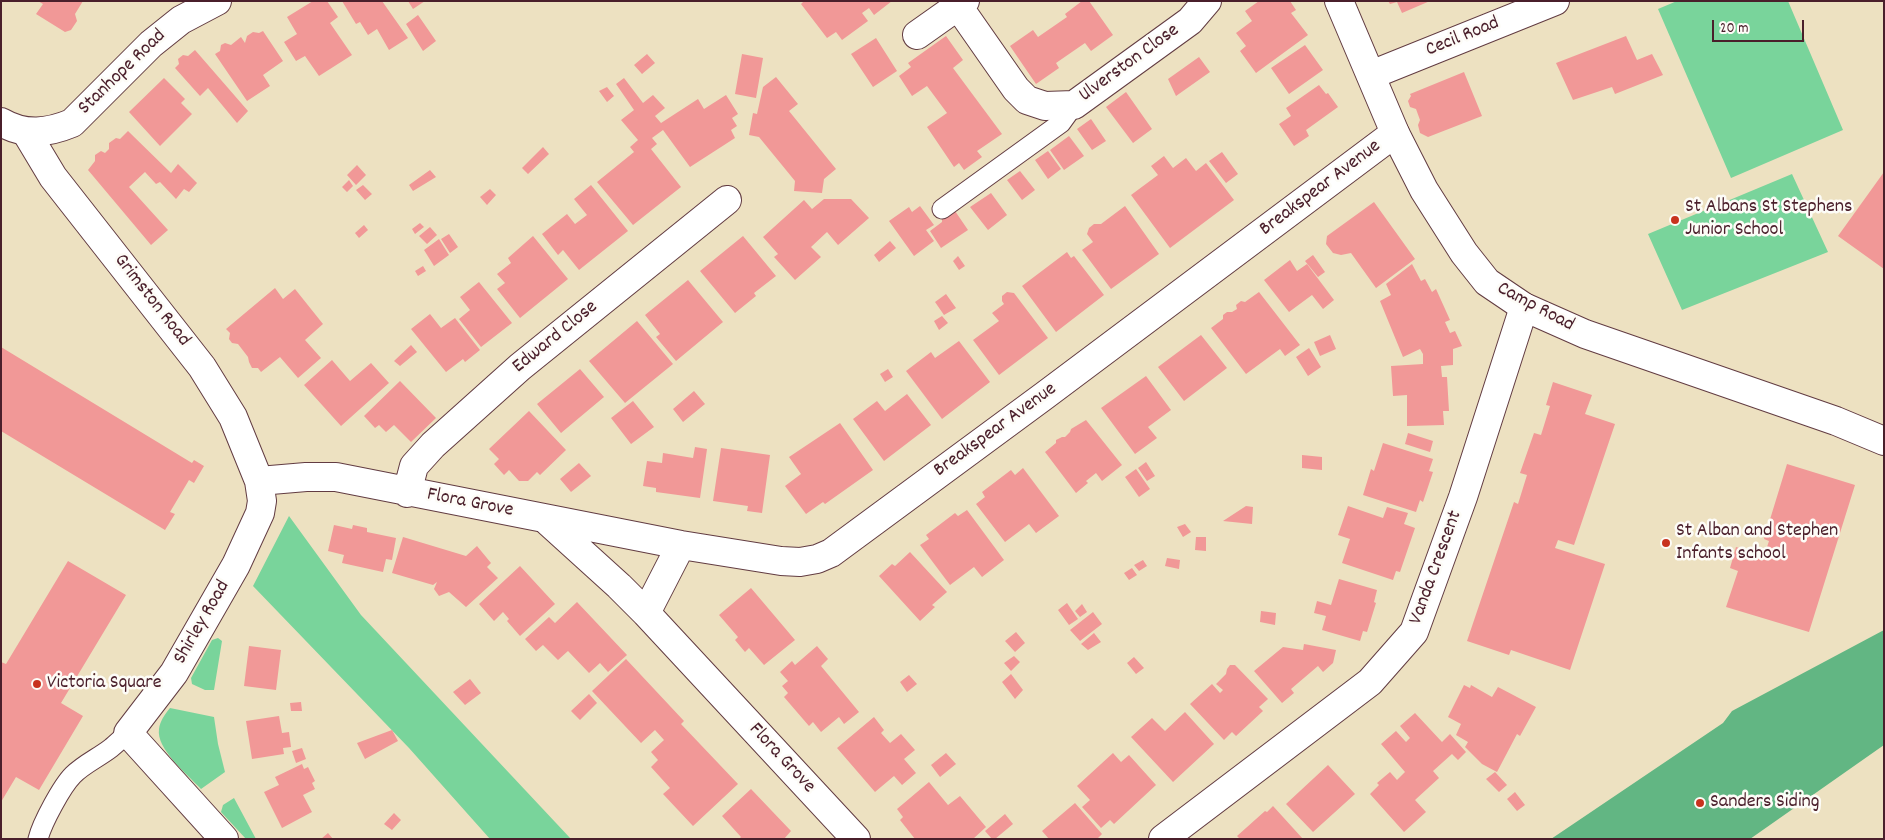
<!DOCTYPE html>
<html>
<head>
<meta charset="utf-8">
<style>
  body { margin:0 }
  #map { position:relative; width:1885px; height:840px; overflow:hidden; background:#ede1c1; font-family:Dekko,sans-serif }
  canvas { display:block }
  .frame { position:absolute; inset:0; border:2px solid #4a1f2b; pointer-events:none }
  .scale { position:absolute; left:1712px; top:20px; width:92px; height:22px; box-sizing:border-box; border:2px solid #4a1f2b; border-top:0; padding-left:6px; font-size:15px; line-height:18px; white-space:nowrap; color:#4a1f2b; -webkit-text-stroke:4px #fdfcf7; paint-order:stroke }
</style>
</head>
<body>
<div id="map">
<canvas width="1885" height="840"></canvas>
<div class="frame"></div>
<div class="scale">20 m</div>
</div>
<script>
const context = document.querySelector('canvas').getContext('2d');
context.lineJoin = 'round';
function fillPath(path, color) { context.fillStyle = color; context.fill(path, 'evenodd'); }
function trace(path, color, width, dash) { context.strokeStyle = color; context.lineWidth = width; context.lineCap = dash ? 'butt' : 'round'; context.setLineDash(dash || []); context.stroke(path); }
function write(font, color, halo, rows, align = 'center') {
  context.font = font + ' Dekko,sans-serif'; context.lineWidth = 5; context.setLineDash([]); context.textBaseline = 'middle'; context.strokeStyle = halo; context.fillStyle = color; for (const [text, x, y, turn = 0] of rows) {
    context.save(); context.translate(x, y); context.rotate((+turn || 0) * Math.PI / 180); context.textAlign = isNaN(turn) ? turn : align; if (halo) context.strokeText(text, 0, 0); context.fillText(text, 0, 0); context.restore();
  }
}
const green = new Path2D(`
  M1677,1H1788L1843,130L1731,178L1658,9Z
  M1792,174L1828,252L1682,310L1648,234Z
  M289,516L361,615L571,839H490L409,748L253,586Z
  M218,638L222,641L214,690H205L192,684L191,678L212,640Z
  M170,708L214,717L218,744L225,772L201,789C187,774 156,749 159,729C160,721 165,714 170,708Z
  M234,798L256,839H246L221,812L223,805Z`);
const forest = new Path2D(`
  M1884,630V745L1750,839H1551L1723,723L1732,711Z`);
const building = new Path2D(`
  M38,1H83L75,14L77,21L71,30L65,32L36,14L43,4Z
  M313,1H327L338,17L330,23L352,55L319,76L305,56L296,61L284,42L297,34L287,17Z
  M342,1H382L408,38L389,50L377,29L368,35L360,22L356,24Z
  M408,1H425L413,9Z
  M804,1H892L874,15L869,8L862,13L868,21L842,40L836,32L827,38L801,4Z
  M1082,1H1089L1113,35L1091,51L1085,43L1056,63L1059,68L1036,84L1010,46L1033,30L1038,37L1067,17L1065,14Z
  M1259,1H1290L1296,10L1291,13L1308,35L1256,73L1240,51L1246,46L1236,33L1252,21L1245,11Z
  M1388,1H1430L1402,13L1397,2L1390,4Z
  M418,15L436,41L423,51L406,24Z
  M263,31L283,61L263,75L270,86L247,101L215,54L220,51L221,45L225,43L231,45L241,37L245,43L247,36L253,32L259,33Z
  M946,36L963,60L953,68L1002,134L977,151L982,157L964,170L959,163L954,167L927,127L947,113L927,86L912,96L899,76L911,67L908,63Z
  M1626,36L1637,60L1652,54L1663,75L1615,94L1612,87L1573,100L1556,63Z
  M876,38L897,71L873,87L851,54Z
  M1305,45L1323,70L1289,94L1271,68Z
  M195,50L248,111L237,123L208,88L200,96L175,68L179,64L178,59L183,55L188,56Z
  M647,54L655,63L642,74L634,65Z
  M742,54L763,58L756,98L735,94Z
  M1199,57L1210,72L1176,96L1168,79Z
  M1464,72L1482,116L1428,137L1420,133L1418,125L1420,120L1416,109L1410,107L1408,101L1411,96L1410,94Z
  M776,77L798,104L789,111L836,169L824,179L822,193L794,191L795,181L759,137L749,135L753,113L757,114L763,87Z
  M164,78L185,99L181,103L192,114L160,146L129,112Z
  M624,78L643,103L653,95L665,108L655,116L661,123L698,99L704,109L726,95L738,114L732,118L737,126L731,130L735,138L690,167L663,130L652,138L657,144L651,149L681,187L633,225L597,182L634,152L630,147L638,140L621,120L634,110L616,84Z
  M1319,85L1326,94L1328,93L1338,107L1306,130L1309,136L1294,146L1279,124L1291,116L1286,108Z
  M607,87L614,96L607,102L599,91Z
  M1126,92L1152,129L1133,143L1106,107Z
  M1091,119L1106,141L1092,150L1077,129Z
  M128,131L171,173L178,164L197,183L189,192L184,189L176,199L160,182L156,184L145,172L129,187L168,230L151,245L88,170L95,161V155L101,151L105,153L109,149V143L116,138L120,139Z
  M1069,136L1084,156L1064,170L1050,150Z
  M543,147L549,154L528,174L522,168Z
  M1048,151L1061,169L1048,179L1035,160Z
  M1222,152L1238,174L1226,183L1209,161Z
  M1164,156L1173,168L1186,158L1196,171L1206,163L1234,200L1170,248L1131,195L1158,175L1151,166Z
  M357,165L366,175L356,185L347,175Z
  M430,170L436,177L413,191L409,185Z
  M1020,171L1035,190L1022,200L1007,180Z
  M1884,172V269L1838,236Z
  M349,180L353,186L347,192L342,187Z
  M363,185L372,194L365,200L356,190Z
  M591,185L628,231L579,270L563,250L558,255L542,234L567,214L575,224L587,215L574,199Z
  M490,189L496,195L487,205L480,197Z
  M991,193L1007,215L988,230L970,207Z
  M824,199H851L869,218L838,245L827,232L811,247L821,257L795,280L774,257L778,254L763,237L804,200L812,209Z
  M1374,202L1415,259L1376,288L1351,253L1341,255L1333,253L1326,244L1327,236Z
  M920,206L934,225L926,230L934,241L914,256L889,221L909,207L912,212Z
  M1125,206L1159,254L1111,289L1082,250L1093,242L1087,234L1089,228L1094,224H1101Z
  M955,211L968,230L941,248L930,231L942,222V219Z
  M420,223L424,227L415,234L412,229Z
  M364,225L368,230L359,238L355,233Z
  M430,227L437,235L427,244L419,236Z
  M449,234L458,247L450,253L441,239Z
  M533,236L568,279L520,318L497,289L505,283L497,274L511,263L508,258Z
  M743,236L776,276L754,293L756,296L735,313L700,271Z
  M439,239L449,255L434,266L424,250Z
  M890,241L896,248L879,262L874,255Z
  M1067,252L1071,258L1074,256L1104,295L1056,332L1022,286Z
  M1313,255L1325,272L1318,277L1305,261Z
  M958,256L965,266L959,270L953,261Z
  M1290,260L1297,271L1307,264L1334,300L1323,309L1312,295L1289,312L1264,280Z
  M1412,264L1421,281L1425,279L1432,292L1436,289L1450,320L1445,322L1450,333L1455,331L1462,346L1453,349V365L1441,366L1442,377H1447L1449,411H1443L1444,425L1407,426V395L1393,396L1391,366L1423,364V354L1420,349L1403,357L1380,301L1391,295L1386,284Z
  M423,266L426,271L418,276L415,271Z
  M688,280L723,322L676,361L656,337L660,334L645,315Z
  M479,282L512,323L481,347L459,319L470,310L460,297Z
  M275,288L283,299L295,289L323,324L305,340L321,358L298,378L280,357L261,372L258,368H252L249,362L248,357L238,344L232,343L229,339L230,333L226,329Z
  M1007,292L1014,293L1048,338L999,375L973,340L999,321L992,313L1004,304L1002,301V296Z
  M1259,292L1300,345L1285,356L1280,349L1246,374L1211,328L1223,319V315L1227,312H1232L1237,309L1236,305L1241,301L1245,302Z
  M946,294L956,308L944,315L935,302Z
  M430,314L441,328L455,318L480,350L465,362L463,359L446,372L411,329Z
  M942,316L948,323L939,330L934,321Z
  M637,321L673,364L625,403L589,361Z
  M1201,335L1227,368L1184,401L1158,367Z
  M1330,335L1336,349L1320,356L1314,342Z
  M959,341L990,382L942,419L906,371L931,352L935,358Z
  M411,345L417,352L400,366L394,361Z
  M1,347L192,463L194,460L204,466L194,483L189,480L170,512L175,514L165,530L1,431Z
  M1309,348L1321,367L1308,376L1296,357Z
  M332,360L350,381L371,363L389,383L341,426L304,385Z
  M580,369L604,397L561,433L537,404Z
  M888,369L893,377L885,382L880,374Z
  M1146,376L1171,410L1148,427L1157,438L1135,454L1101,408Z
  M400,381L436,418L411,442L394,425L386,432L379,425L375,428L364,416Z
  M1553,382L1592,395L1585,414L1615,424L1574,545L1558,540L1555,548L1605,564L1570,670L1511,650L1509,655L1467,641L1514,502L1518,504L1527,475L1520,473L1534,433L1541,435L1550,406L1546,405Z
  M694,391L705,404L683,422L673,409Z
  M907,394L931,425L884,461L853,419L877,401L885,411Z
  M633,401L654,427L631,444L611,418Z
  M529,411L566,450L540,475L537,472L528,481H519L509,470L504,475L494,464L499,459L489,449Z
  M1086,420L1122,465L1102,481L1096,473L1086,481L1088,483L1076,493L1045,452L1056,443V440L1062,437H1065L1070,432L1071,429Z
  M840,423L873,470L825,504L823,502L806,514L785,486L801,474L789,457Z
  M1408,433L1433,441L1430,452L1405,444Z
  M1383,443L1433,459L1429,471L1433,472L1423,502L1420,500L1416,512L1363,495L1371,469L1374,471Z
  M695,447L707,449L700,498L656,492V488L643,486L647,461L662,463L663,453L693,458Z
  M721,448L770,455L762,513L747,511L748,506L713,501Z
  M1302,455L1322,457V470L1302,468Z
  M1146,462L1155,476L1147,481L1138,468Z
  M579,463L591,476L571,492L560,479Z
  M1787,464L1855,485L1809,632L1726,607L1738,571L1730,568L1736,547L1764,556L1769,541L1764,539Z
  M1023,468L1059,516L1036,533L1029,524L1005,542L976,504L985,497L982,492L1011,470L1015,475Z
  M1136,469L1150,489L1139,497L1125,477Z
  M1246,506L1253,507L1252,524L1223,521Z
  M1348,506L1383,518L1387,507L1408,513L1404,524L1415,528L1400,572L1396,571L1393,580L1342,563L1350,539L1338,535Z
  M967,510L1004,560L982,577L974,567L950,585L920,545L929,539L926,535L955,513L958,516Z
  M1185,524L1191,532L1183,537L1177,527Z
  M334,525L352,529L353,525L367,528V532L396,538L392,560L386,559L383,572L342,563L344,555L328,551Z
  M403,537L466,556L477,546L491,563L487,567L498,578L466,607L449,592L439,596L434,589L437,582L433,585L392,573Z
  M1196,537H1206V551L1195,550Z
  M910,552L947,592L932,605L935,607L920,621L879,576L892,564L895,566Z
  M1167,558L1180,560L1179,569L1165,566Z
  M1143,560L1147,566L1139,571L1134,565Z
  M68,561L126,595L61,703L83,716L39,790L16,777L1,802V662L6,664Z
  M520,566L555,604L520,636L507,621L509,619L503,612L494,621L479,604Z
  M1132,568L1137,575L1129,580L1124,573Z
  M1339,579L1377,590L1374,602L1376,603L1367,632L1363,631L1360,641L1322,630L1326,616L1314,613L1317,601L1331,605Z
  M751,588L795,640L764,665L749,648L745,652L735,640L738,637L719,615Z
  M577,602L627,655L608,672L600,663L589,673L568,651L558,660L543,645L536,651L525,639L549,617L555,623Z
  M1067,603L1078,619L1069,625L1058,610Z
  M1082,604L1087,612L1080,617L1075,611Z
  M1261,611L1276,613L1275,625L1260,622Z
  M1093,612L1102,624L1080,641L1070,630Z
  M1016,632L1025,643L1015,652L1005,641Z
  M1094,633L1101,642L1088,650L1081,644Z
  M1304,644L1336,650L1333,663L1323,672L1318,666L1291,689L1294,693L1282,703L1254,671L1283,647L1303,650Z
  M249,646L281,650L276,690L244,686Z
  M817,646L828,659L821,666L859,712L844,724L839,717L821,732L813,722L809,726L784,697L788,693L782,686L788,681L780,672L792,661L795,665Z
  M1014,656L1020,662L1011,671L1004,663Z
  M1134,657L1144,668L1136,674L1127,663Z
  M626,659L684,721L681,724L738,784L693,826L663,794L670,788L651,767L658,760L651,752L664,740L655,730L641,743L592,691Z
  M1230,665H1235L1268,699L1259,707L1263,711L1236,736L1232,732L1224,740L1190,704L1212,684L1220,693L1223,690L1216,684L1226,674L1227,669Z
  M1011,674L1023,690L1015,699L1002,682Z
  M909,675L917,684L907,692L900,682Z
  M470,679L481,693L465,705L453,692Z
  M1464,685L1470,688L1471,685L1492,697L1498,687L1536,707L1520,736L1517,734L1497,772L1482,764L1465,747L1468,742L1456,735L1461,724L1448,717Z
  M589,694L597,703L580,720L571,711Z
  M301,702L302,711H291L290,703Z
  M1185,712L1214,744L1173,782L1131,737L1152,718L1165,731Z
  M1415,713L1442,742L1450,734L1466,752L1458,760L1452,754L1433,771L1439,778L1415,800L1426,812L1404,832L1370,794L1379,785L1377,783L1390,772L1397,780L1405,772L1381,744L1396,731L1406,742L1410,738L1400,726Z
  M279,716L282,733L289,732L291,747L283,748L284,754L252,759L246,721Z
  M874,717L884,730L881,733L890,743L901,734L915,750L904,759L916,773L902,785L894,776L875,792L837,748Z
  M392,730L398,741L365,759L357,743Z
  M302,748L306,759L296,763L292,751Z
  M946,753L956,764L940,777L931,765Z
  M1113,753L1121,762L1129,755L1156,785L1114,824L1110,820L1101,828L1082,807L1090,800L1077,786Z
  M302,764L304,769L308,767L315,781L312,783L315,789L303,795L312,812L282,828L264,792L279,785L275,777Z
  M1328,765L1355,794L1313,832L1286,804Z
  M1495,772L1507,785L1499,792L1486,779Z
  M929,782L948,805L960,796L986,827L973,839H915L900,820L903,817L897,809Z
  M751,789L791,831L784,839H739L741,837L722,816Z
  M1515,792L1525,805L1517,811L1507,799Z
  M1075,803L1102,834L1097,839H1049L1042,831Z
  M1273,806L1303,839H1240L1237,836L1265,811L1267,812Z
  M394,813L401,820L392,830L384,824Z
  M1005,814L1013,824L995,839H992L985,831Z
  M328,833L333,839H321Z`);
const lane = new Path2D(`
  M942,209L1061,123L1074,105
  M38,839C42,823 62,786 73,775C84,764 98,758 111,748C117,743 122,738 128,733`);
const street = new Path2D(`
  M958,6L1016,89L1027,100L1045,106L1074,105L1190,21L1207,1
  M917,35L965,1
  M1371,75L1555,1
  M26,132L53,177L202,367L233,417L259,481L262,501L260,513L236,565L174,673L128,733L224,839
  M259,481L306,477H336L544,518L619,586L646,613L856,839
  M407,493L414,466L433,445L520,367L727,200
  M544,518L681,545L781,561L800,562L817,559L831,553L1044,396L1395,133
  M646,613L681,545
  M1163,839L1370,682L1414,632L1463,497L1524,307`);
const secondary = new Path2D(`
  M1339,1L1395,133L1424,190L1464,253L1487,282L1524,307L1585,334L1836,421L1884,441
  M1,122C25,136 48,133 72,123L151,44L181,20L217,1`);
const markers = [
  [1675,220,5,"#c8321e"],
  [1666,543,5,"#c8321e"],
  [37,684,5,"#c8321e"],
  [1700,803,5,"#c8321e"]
];
const streetNames = [
  ["Cecil Road",1463,38,-22],
  ["Ulverston Close",1130,64,-36],
  ["Stanhope Road",123,73,-44],
  ["Breakspear Avenue",1321,189,-37],
  ["Grimston Road",151,301,52],
  ["Camp Road",1535,308,28],
  ["Edward Close",556,338,-39],
  ["Breakspear Avenue",996,431,-36],
  ["Flora Grove",470,504,11],
  ["Vanda Crescent",1437,568,-70],
  ["Shirley Road",203,623,-60],
  ["Flora Grove",781,759,47]
];
const poiNames = [
  ["St Albans St Stephens",1685,208],
  ["Junior School",1685,231],
  ["St Alban and Stephen",1676,532],
  ["Infants school",1676,555],
  ["Victoria Square",47,684],
  ["Sanders Siding",1710,803]
];
fillPath(green, '#79d49b');
fillPath(forest, '#62b683');
fillPath(building, '#f19897');
trace(lane, '#623c42', 21);
trace(street, '#623c42', 30);
trace(secondary, '#623c42', 30);
trace(lane, '#fff', 19);
trace(street, '#fff', 28);
trace(secondary, '#fff', 28);
for (const [x, y, r, color] of markers) { const dot = new Path2D(); dot.arc(x, y, r, 0, 2 * Math.PI); context.fillStyle = color; context.fill(dot); trace(dot, '#fdfcf7', 2); }
write('20px', '#4a1f2b', '#fdfcf7', streetNames);
write('20px', '#4a1f2b', '#fdfcf7', poiNames, 'left');
</script>
</body>
</html>
